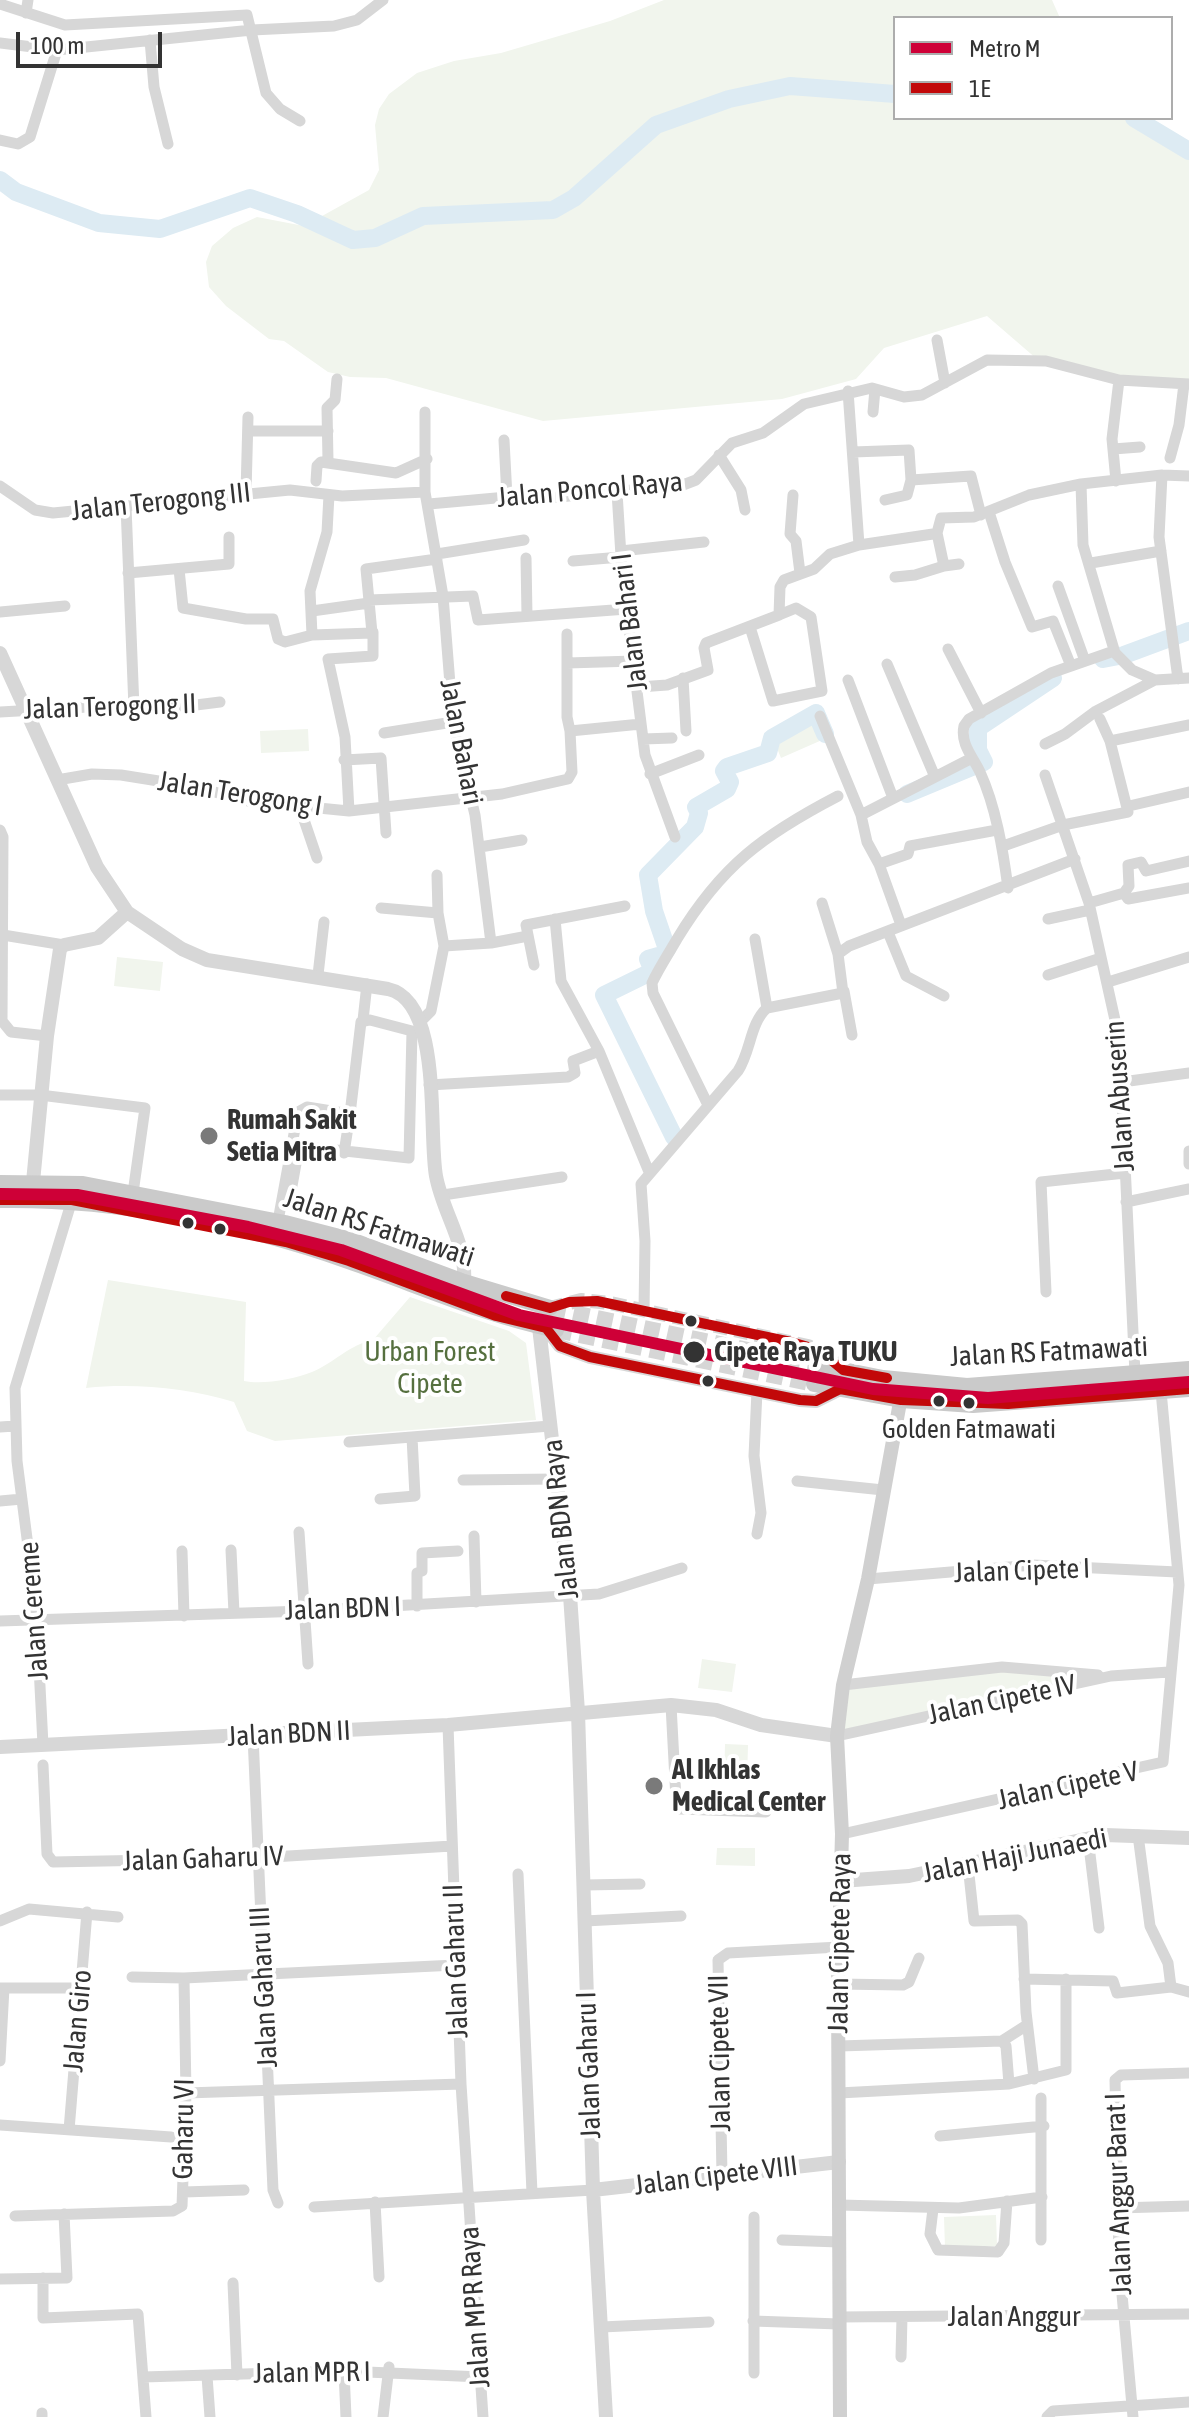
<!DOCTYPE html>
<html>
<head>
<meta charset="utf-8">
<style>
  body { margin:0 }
  #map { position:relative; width:1189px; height:2417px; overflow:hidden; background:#fff; font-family:"Asap Condensed",sans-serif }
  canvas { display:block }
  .legend { position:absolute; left:893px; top:16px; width:280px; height:104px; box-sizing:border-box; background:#fff; border:2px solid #adadad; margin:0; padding:10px 14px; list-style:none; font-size:24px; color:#333 }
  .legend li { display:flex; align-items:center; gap:16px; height:40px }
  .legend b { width:40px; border:2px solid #adadad }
  .scale { position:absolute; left:16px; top:32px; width:146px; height:36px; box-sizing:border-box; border:4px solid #333; border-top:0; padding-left:10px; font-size:24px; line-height:28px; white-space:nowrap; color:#333; -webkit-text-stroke:6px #fff; paint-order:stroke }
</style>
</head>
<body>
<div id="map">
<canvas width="1189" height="2417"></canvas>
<ul class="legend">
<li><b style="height:10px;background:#ce0037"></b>Metro M</li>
<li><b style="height:10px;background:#c20809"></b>1E</li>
</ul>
<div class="scale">100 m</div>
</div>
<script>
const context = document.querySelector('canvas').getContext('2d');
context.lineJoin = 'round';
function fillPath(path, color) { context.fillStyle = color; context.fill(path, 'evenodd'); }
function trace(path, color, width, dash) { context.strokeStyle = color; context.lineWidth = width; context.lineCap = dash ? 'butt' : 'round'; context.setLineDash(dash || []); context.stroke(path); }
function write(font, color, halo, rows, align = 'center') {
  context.font = font + ' "Asap Condensed",sans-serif'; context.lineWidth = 8; context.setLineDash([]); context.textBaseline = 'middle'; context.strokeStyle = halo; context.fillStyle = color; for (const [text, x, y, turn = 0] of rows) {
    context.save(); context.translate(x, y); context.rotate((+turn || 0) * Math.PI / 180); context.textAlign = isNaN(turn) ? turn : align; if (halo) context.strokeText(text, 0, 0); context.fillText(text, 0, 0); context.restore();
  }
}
const green = new Path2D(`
  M664,0H1052L1060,18H895V118H1134L1189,151V380L1128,379L1038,360L987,316L884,348L856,379L782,399L543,421L386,378L350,377L328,372L284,341L269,339L226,306L209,287L206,262L212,246L233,228L257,217L304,226L369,190L379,170L375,125L379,109L389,94L417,73L454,61L501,53L610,21Z
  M815,723L822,740L781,758L774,741Z
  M308,729L309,751L261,753L260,731Z
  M117,957L163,962L160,991L114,986Z
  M108,1280L246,1302L244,1381C263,1385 294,1379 312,1372C334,1363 350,1344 373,1340L410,1297L509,1331L526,1343L536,1420L275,1441L247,1431L234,1402C187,1388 135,1383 86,1388Z
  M702,1659L736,1664L732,1692L698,1688Z
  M997,1670L1089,1678L841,1734L845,1689Z
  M725,1744L748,1745L747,1782H724Z
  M717,1848H755V1866L716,1865Z
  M996,2215L997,2246L945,2248L944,2217Z`);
const river = new Path2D(`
  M1134,118L1189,151
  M0,180L16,192L99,223L160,229L250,198L297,214L353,240L375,238L423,216L553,210L574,198L656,125L729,99L790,86L895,94
  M1103,659L1124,655L1189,631
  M907,794L984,762L978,750V728L1053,678
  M674,1137L604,995L653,971L648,959L662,955L667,949L654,911L648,875L695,827L699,813L696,807L727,789L730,782L724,771L727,767L768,753L772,738L816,713L825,734`);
const tertiaryTunnel = new Path2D(`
  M550,1308L581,1300L610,1303L808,1346L829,1357L843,1370`);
const primaryTunnel = new Path2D(`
  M550,1308L818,1365
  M556,1330L814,1384`);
const minor = new Path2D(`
  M0,4L65,25L247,15L266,93L280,109L300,121
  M26,13L28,0
  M150,40L154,87L168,144
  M0,43L57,50L252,30L334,26L357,20L383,0
  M0,140L18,144L30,137L57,50
  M937,340L945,383
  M848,391L859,545
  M425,412V492L443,596L453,722L475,815L491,943
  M873,412L875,389
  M248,431H328
  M504,440L507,497
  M1113,449L1140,447
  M853,452L909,450L911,480
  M719,455L741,490L745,510
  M1170,458L1179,425L1184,384
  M328,461L327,408L335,400L337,379
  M1162,475L1159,537L1178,679
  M316,481L317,466L321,462L396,473L427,459
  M1116,481L1112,439L1119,380
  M1081,484L1083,545L1115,653L1132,670L1155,680L1189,678
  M0,486L35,510L53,513L290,490L342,496L425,492
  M617,492L622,572L645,755L675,837
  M246,493L248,417
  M793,495L790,534L796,541L800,573
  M885,500L907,495L911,480L971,476L981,515
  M429,504L507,497L528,500L683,485L696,480L732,443L763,433L804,404L872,388L904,397L922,395L987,360L1046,361L1119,380L1189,384
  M126,506L134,708
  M989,512L1005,562L1032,627L1053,621L1071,666
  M937,533L944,566L959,564
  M621,551L704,542
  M437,554L524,540
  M526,558L527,616
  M573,561L621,557
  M1091,563L1161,551
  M179,569L183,608L246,619H273L278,639L285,642L312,635L372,633L366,569L437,559
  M128,573L229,564V537
  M895,577L915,575L944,566
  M1058,586L1085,661
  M369,600L473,596L478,620L627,609
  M312,611L369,603
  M0,612L65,606
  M750,627L773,701L822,691L811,617L796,608L779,615
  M567,634V717L570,731
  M312,635L310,591L327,532L329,495
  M948,649L981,713
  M567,663L635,661
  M887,664L935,777
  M683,678L686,731
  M848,680L893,798
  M639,687L667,685L708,670L704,648L706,643L779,615L780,587L784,580L814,569L830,554L859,545L933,534L937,533L941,518L974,517L1029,495L1081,484L1162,475L1189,476
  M0,712L88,707L172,708L220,702
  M820,716L861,815
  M384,733L453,722
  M643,739L672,738
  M1110,741L1189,725
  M1045,744L1065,734L1096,711L1155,680
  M972,758L861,815L867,842L879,864L908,854L910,846L997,830
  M344,760L381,758L386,833
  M650,774L699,755
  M1045,775L1089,903L1119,1038L1135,1374
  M57,780L92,774L121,775L196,787L248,801L349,811L502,794L568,779L572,772L570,731L641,724
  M1129,806L1189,792
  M300,808L317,858
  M349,811L345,737L328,659L373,656V632
  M0,830L3,837L2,1021L11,1032L47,1036
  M1006,845L1063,825L1128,812L1110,741L1100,719
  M480,847L522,840
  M879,864L901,925
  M437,875L438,913L444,946
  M1008,888C1003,850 996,807 980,772C973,757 960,744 964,726L969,719L1051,673L1114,651
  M1124,893L1128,899L1189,888
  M822,903L838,954
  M1089,903L1124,893L1129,886L1128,865L1141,862L1146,871L1189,861
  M381,908L438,913
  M555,919L561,981L599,1051
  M1048,919L1090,910
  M888,932L906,976L944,996
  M3,935L64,945
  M755,939L767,1008
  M838,954L849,946L1075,859
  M534,965L526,925L625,906
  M318,975L324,922
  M1048,975L1101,958
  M1108,982L1189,957
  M844,991L852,1035
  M363,1020L367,984
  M420,1022L431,1011L444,946L491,943L528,936
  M1122,1082L1189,1073
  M429,1085L568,1077L575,1073L573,1061L599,1051L649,1172
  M0,1095H40L145,1108L133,1193
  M708,1105L653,993L652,983C659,968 669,953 677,939C721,866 763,835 838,796
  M1189,1151V1164
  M344,1153L350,1114
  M443,1195L562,1177
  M290,1197L299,1147
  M1126,1202L1189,1189
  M278,1221L298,1112L307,1107L350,1114L361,1022L370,1020L412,1031L409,1158L290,1145
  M1046,1292L1041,1182L1125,1173
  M644,1311L645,1241L641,1184L738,1071C751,1051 750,1023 767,1008L843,993L838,954
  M757,1391L754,1456L761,1513L757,1534
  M0,1427L15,1426
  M349,1442L550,1426
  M463,1480L557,1479
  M797,1481L883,1490
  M380,1499L415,1496L412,1437
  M0,1501L22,1499
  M299,1532L308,1664
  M474,1536L476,1602
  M231,1550L234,1613
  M182,1551L184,1616
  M868,1579L1033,1565L1177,1572
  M417,1606V1573L422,1571V1553L458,1551
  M0,1621L305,1611L599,1594L682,1568
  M843,1685L1002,1667L1098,1675
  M671,1705L676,1799L680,1809L766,1812
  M448,1725L461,2084L483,2417
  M253,1736L273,2190L278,2203
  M837,1736L1111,1676L1169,1672
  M43,1745L36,1608L17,1461L15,1388L72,1200
  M43,1765L47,1854L53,1862L256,1858L452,1846
  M842,1834L1163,1762L1179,1585L1161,1391
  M1138,1835L1150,1926L1168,1963L1171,1987
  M1088,1838L1099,1928
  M968,1865L974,1921L1018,1920L1022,1924L1026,2012L1034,2079
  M518,1874L532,2193
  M584,1885L640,1884
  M0,1921L29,1909L118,1917
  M585,1921L681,1916
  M132,1977L184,1978L456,1965
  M1024,1979L1113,1981L1117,1993L1171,1987L1189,1992
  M838,1984L903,1985L909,1982L919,1958
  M0,1988H81
  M1002,2041L1027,2025
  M839,2046L1002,2041L1006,2046L1009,2084
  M0,2061L4,1988
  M186,2093L461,2084
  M839,2093L1009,2084L1066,2070V1979
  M1041,2098V2240
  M0,2125L171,2137
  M69,2130L87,1912
  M940,2136L1044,2126
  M722,2175L718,1960L728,1953L839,1947
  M184,2192L244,2190
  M375,2202L379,2277
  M839,2205L959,2208L1042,2197
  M314,2207L593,2190
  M1117,2208L1189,2206
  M933,2209L930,2234L938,2250L998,2252L1004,2243L1007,2201
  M15,2216L173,2211L182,2206L186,2093L184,1978
  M782,2240L839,2242
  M43,2278V2318L138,2314L146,2417
  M0,2279L67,2278L64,2214
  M233,2283L237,2375
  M839,2317L1189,2314
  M753,2321L839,2324
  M602,2327L709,2322
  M901,2357L902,2317
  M344,2371L346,2417
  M754,2373V2217
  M207,2376L210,2417
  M143,2377L344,2371L481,2377
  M42,2413V2417
  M383,2417L389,2367
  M1047,2417L1053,2411L1189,2402
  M1133,2417L1119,2261L1115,2080L1121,2075L1189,2073`);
const tertiary = new Path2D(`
  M0,653L97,867L127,912L182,949L207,960L388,989C443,1001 428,1132 436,1176C443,1214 467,1243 464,1282
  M33,1182L47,1036L60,949L64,945L98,938L127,912
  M539,1327L570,1595L578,1712L593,2190L606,2417
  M546,1328L560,1346L590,1357L800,1400L816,1401L840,1389
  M0,1747L448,1725L671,1705L716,1710L761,1725L837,1736
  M841,1881L909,1876L1105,1835L1189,1838
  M593,2190L839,2162`);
const secondary = new Path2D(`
  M840,2417L838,1984L842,1834L837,1736L843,1685L868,1579L904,1380`);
const primary = new Path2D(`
  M0,1183L83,1184L285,1223L351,1240L464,1282L550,1308
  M0,1200C113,1198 241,1223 348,1261C418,1285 484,1315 556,1330
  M818,1365L883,1378L967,1386L1189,1369
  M814,1384L901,1400L973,1405L1189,1389`);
const bus1 = new Path2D(`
  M0,1200H72L286,1242L349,1261L496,1316L546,1328L560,1346L590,1357L800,1400L816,1401L840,1389L901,1400L1008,1404L1189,1389
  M506,1296L550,1308L569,1302L597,1301L791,1342L819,1350L843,1370L887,1378`);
const metro1 = new Path2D(`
  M0,1194L77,1195L248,1227L341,1250L519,1315L873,1389L988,1398L1189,1382`);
const markers = [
  [209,1136,10,"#7a7a7a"],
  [188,1223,7,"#333"],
  [220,1229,7,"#333"],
  [691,1321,7,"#333"],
  [694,1352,12,"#333"],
  [708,1381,7,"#333"],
  [939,1401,7,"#333"],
  [969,1403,7,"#333"],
  [654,1786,10,"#7a7a7a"]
];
const busNames = [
  ["Golden Fatmawati",969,1430]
];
const streetNames = [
  ["Jalan Poncol Raya",590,490,-5],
  ["Jalan Terogong III",161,502,-6],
  ["Jalan Bahari I",630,622,-97],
  ["Jalan Terogong II",110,707,-2],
  ["Jalan Bahari",461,742,79],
  ["Jalan Terogong I",240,794,9],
  ["Jalan Abuserin",1120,1096,-94],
  ["Jalan RS Fatmawati",379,1228,18],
  ["Jalan RS Fatmawati",1049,1352,-3],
  ["Jalan BDN Raya",561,1519,-96],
  ["Jalan Cipete I",1022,1571,-2],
  ["Jalan BDN I",343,1609,-2],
  ["Jalan Cereme",34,1611,-94],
  ["Jalan Cipete IV",1002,1700,-12],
  ["Jalan BDN II",289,1734,-3],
  ["Jalan Cipete V",1068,1786,-12],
  ["Jalan Haji Junaedi",1015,1856,-11],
  ["Jalan Gaharu IV",203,1859,-2],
  ["Jalan Cipete Raya",840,1943,-89],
  ["Jalan Gaharu II",456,1961,-92],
  ["Jalan Gaharu III",264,1987,-93],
  ["Jalan Giro",78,2021,-85],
  ["Jalan Cipete VII",720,2053,-91],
  ["Jalan Gaharu I",589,2065,-92],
  ["Gaharu VI",184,2129,-89],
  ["Jalan Cipete VIII",716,2176,-7],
  ["Jalan Anggur Barat I",1119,2194,-92],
  ["Jalan MPR Raya",475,2307,-94],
  ["Jalan Anggur",1014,2317],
  ["Jalan MPR I",312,2373,-1]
];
const poiNames = [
  ["Rumah Sakit",227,1120],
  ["Setia Mitra",227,1152],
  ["Al Ikhlas",672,1770],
  ["Medical Center",672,1802]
];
const parkNames = [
  ["Urban Forest",430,1352],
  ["Cipete",430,1384]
];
const stopNames = [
  ["Cipete Raya TUKU",714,1352]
];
fillPath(green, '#f1f5ed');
trace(river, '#ddebf3', 18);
trace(tertiaryTunnel, '#d6d6d6', 14, [14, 7]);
trace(primaryTunnel, '#d6d6d6', 16, [16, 8]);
trace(minor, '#d7d7d7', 11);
trace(tertiary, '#d7d7d7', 14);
trace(secondary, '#d0d0d0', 14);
trace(primary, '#cacaca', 16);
trace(bus1, '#c20809', 10);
trace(metro1, '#ce0037', 12);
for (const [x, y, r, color] of markers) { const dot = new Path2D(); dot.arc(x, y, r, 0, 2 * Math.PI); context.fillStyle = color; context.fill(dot); trace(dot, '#fff', 3); }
write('26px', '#333', '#fff', busNames);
write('28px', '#333', '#fff', streetNames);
write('bold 28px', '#333', '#fff', poiNames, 'left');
write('28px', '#56703f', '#fff', parkNames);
write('bold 28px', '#333', '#fff', stopNames, 'left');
</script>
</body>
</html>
